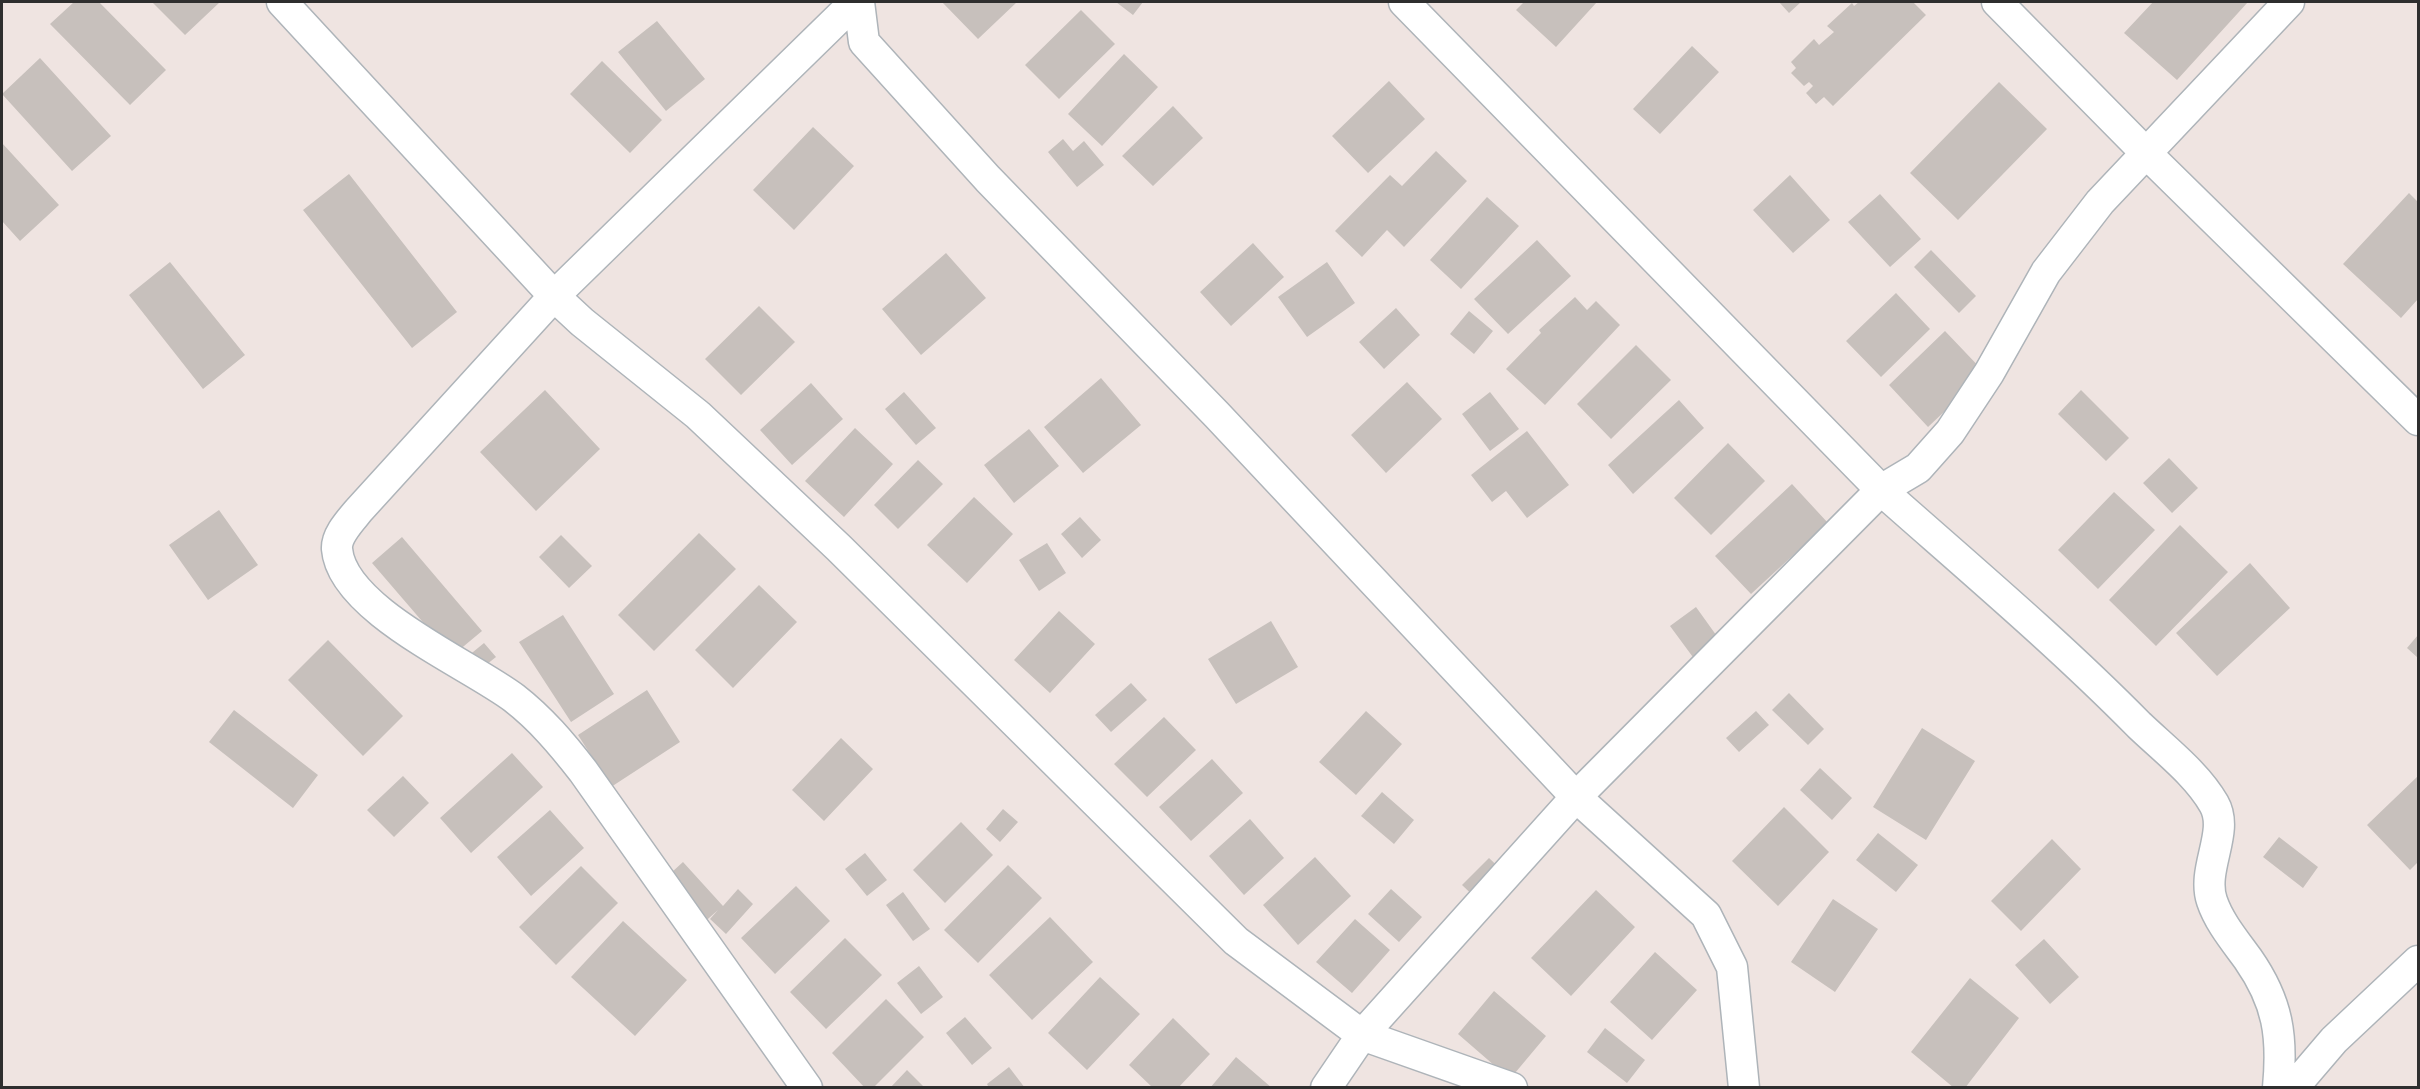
<!DOCTYPE html>
<html>
<head>
<meta charset="utf-8">
<style>
  body { margin:0 }
  #map { position:relative; width:2420px; height:1089px; overflow:hidden; background:#efe4e1; font-family:"Space Grotesk",sans-serif }
  canvas { display:block }
  .frame { position:absolute; inset:0; border:3px solid #2e2e2e; pointer-events:none }
</style>
</head>
<body>
<div id="map">
<canvas width="2420" height="1089"></canvas>
<div class="frame"></div>
</div>
<script>
const context = document.querySelector('canvas').getContext('2d');
context.lineJoin = 'round';
function fillPath(path, color) { context.fillStyle = color; context.fill(path, 'evenodd'); }
function trace(path, color, width, dash) { context.strokeStyle = color; context.lineWidth = width; context.lineCap = dash ? 'butt' : 'round'; context.setLineDash(dash || []); context.stroke(path); }
const building = new Path2D(`
  M74,2H99L166,70L130,105L50,24Z
  M152,2H220L185,35Z
  M942,2H1017L978,39Z
  M1116,2H1143L1133,15Z
  M1524,2H1597L1556,47L1516,10Z
  M1779,2H1801L1789,13Z
  M1859,2H1913L1926,15L1833,106L1824,97L1816,104L1806,93L1813,86L1809,82L1804,86L1791,73L1796,68L1791,62L1814,39L1819,45L1834,32L1827,26L1852,3L1854,6Z
  M2153,2H2248L2177,80L2124,33Z
  M1081,10L1115,44L1059,99L1025,65Z
  M657,21L705,79L666,111L618,52Z
  M1692,46L1719,72L1660,134L1633,109Z
  M1124,54L1158,87L1102,146L1068,114Z
  M40,58L111,136L72,171L2,94Z
  M602,61L662,120L630,153L570,94Z
  M1389,81L1425,119L1368,173L1332,136Z
  M1999,82L2047,129L1958,220L1910,173Z
  M1173,106L1203,138L1153,186L1122,156Z
  M813,127L854,166L794,230L753,190Z
  M1063,139L1073,151L1084,141L1104,165L1077,187L1048,152Z
  M2,143L59,205L20,241L2,221Z
  M1436,151L1467,181L1404,247L1387,230L1362,257L1335,231L1390,175L1402,186Z
  M349,174L457,312L412,348L303,210Z
  M1790,175L1830,220L1793,253L1753,210Z
  M2409,193L2418,202V299L2401,318L2343,264Z
  M1880,194L1921,239L1890,267L1848,222Z
  M1487,197L1519,226L1461,289L1430,260Z
  M1537,240L1571,276L1508,334L1474,299Z
  M1253,243L1284,277L1231,326L1200,292Z
  M1931,250L1976,296L1959,313L1914,267Z
  M946,253L986,298L921,355L882,309Z
  M170,262L245,355L203,389L129,295Z
  M1327,262L1355,303L1307,337L1278,297Z
  M1896,293L1930,329L1881,377L1846,341Z
  M1575,297L1587,310L1596,301L1620,325L1545,405L1506,369L1541,333L1539,330Z
  M759,306L795,342L741,395L705,359Z
  M1396,308L1420,335L1384,369L1359,342Z
  M1469,311L1493,331L1474,354L1450,334Z
  M1945,331L1985,373L1928,427L1889,385Z
  M1636,345L1671,380L1611,439L1577,404Z
  M1101,378L1141,425L1083,473L1044,427Z
  M1407,382L1442,419L1386,473L1351,435Z
  M811,383L843,419L792,465L760,430Z
  M545,390L600,449L536,511L480,452Z
  M2081,390L2129,438L2106,461L2058,414Z
  M904,392L936,428L916,445L885,409Z
  M1490,392L1519,429L1490,451L1462,414Z
  M1679,400L1704,428L1633,494L1608,465Z
  M855,428L893,464L844,517L805,481Z
  M1029,429L1059,466L1014,503L984,465Z
  M1527,431L1569,485L1527,518L1506,491L1492,502L1471,475Z
  M1728,443L1765,481L1711,535L1674,498Z
  M2169,458L2198,488L2172,513L2143,483Z
  M918,460L943,484L898,529L874,505Z
  M1792,484L1828,523L1751,594L1715,556Z
  M2114,492L2155,530L2098,589L2058,550Z
  M974,497L1013,534L967,583L927,545Z
  M219,510L258,565L208,600L169,545Z
  M1080,517L1101,540L1082,558L1061,534Z
  M2180,525L2228,572L2156,646L2109,600Z
  M699,533L736,569L654,651L618,615Z
  M561,535L592,566L569,588L539,557Z
  M402,537L482,631L452,656L372,563Z
  M1047,543L1066,573L1039,591L1019,560Z
  M2250,563L2290,608L2217,676L2176,633Z
  M759,585L797,622L733,688L695,650Z
  M1696,607L1724,646L1698,664L1670,626Z
  M1059,611L1095,644L1050,693L1014,660Z
  M563,615L614,694L571,722L519,642Z
  M1271,621L1298,667L1236,704L1208,659Z
  M2418,635V658L2407,648Z
  M328,640L403,716L363,756L288,680Z
  M484,643L496,657L467,680L456,666Z
  M1131,683L1147,700L1111,732L1095,715Z
  M647,690L680,742L611,787L578,735Z
  M1789,693L1824,729L1808,745L1772,710Z
  M234,710L318,775L293,808L209,742Z
  M1366,711L1402,744L1356,795L1319,762Z
  M1756,711L1769,725L1739,752L1726,738Z
  M1164,717L1196,750L1147,797L1114,764Z
  M1922,728L1975,761L1926,840L1873,807Z
  M841,738L873,769L824,821L792,790Z
  M512,753L543,787L471,853L440,818Z
  M1212,759L1243,793L1191,841L1159,807Z
  M1820,768L1852,798L1832,820L1800,790Z
  M403,776L429,803L394,837L367,810Z
  M2418,776V862L2410,870L2367,825Z
  M1382,792L1414,820L1394,844L1361,816Z
  M1784,807L1829,852L1778,906L1732,861Z
  M1003,809L1018,822L1000,842L986,829Z
  M550,810L584,848L531,896L497,857Z
  M1250,819L1284,858L1244,895L1209,856Z
  M961,822L993,855L945,903L913,870Z
  M1878,833L1918,865L1896,892L1856,860Z
  M2279,837L2318,867L2303,888L2263,857Z
  M2052,839L2081,869L2021,931L1991,901Z
  M865,853L887,880L867,896L845,869Z
  M1315,857L1351,896L1298,945L1263,905Z
  M1489,858L1508,876L1482,904L1462,885Z
  M683,862L723,906L738,889L753,904L726,934L710,919L718,910L700,926L660,883Z
  M1008,865L1042,898L978,963L944,930Z
  M581,866L618,903L556,965L519,927Z
  M796,886L830,921L775,974L741,938Z
  M1391,889L1422,917L1399,942L1368,914Z
  M1596,890L1635,927L1571,996L1531,958Z
  M903,892L930,929L913,941L886,905Z
  M1833,899L1878,929L1835,992L1791,962Z
  M1050,917L1093,962L1032,1020L989,975Z
  M1355,919L1390,950L1352,993L1316,962Z
  M623,921L687,980L635,1036L571,977Z
  M845,938L882,975L826,1029L790,992Z
  M2044,939L2079,977L2050,1004L2015,965Z
  M1655,952L1697,990L1652,1040L1610,1002Z
  M919,966L943,997L921,1014L897,983Z
  M1100,977L1140,1014L1087,1070L1048,1033Z
  M1970,978L2019,1018L1965,1088H1954L1911,1052Z
  M1494,991L1546,1036L1510,1079L1458,1034Z
  M886,999L924,1037L873,1088H865L832,1053Z
  M965,1017L992,1048L972,1065L946,1033Z
  M1173,1018L1210,1054L1178,1088H1153L1129,1065Z
  M1605,1028L1645,1060L1627,1083L1587,1052Z
  M1236,1057L1272,1088H1210Z
  M1009,1067L1025,1088H989L987,1084Z
  M907,1070L925,1088H890Z`);
const street = new Path2D(`
  M282,2L554,296L582,322L698,415L839,548L1236,941L1362,1035L1512,1088
  M859,2L864,42L988,179L1217,415L1576,797L1706,915L1732,967L1744,1088
  M1997,2L2147,154L2418,420
  M807,1088L583,771C562,744 541,719 514,698C469,664 342,610 337,549C336,535 351,520 359,510L554,296L855,2
  M1326,1088L1362,1035L1576,797L1881,490L1404,2
  M2278,1088C2283,1036 2278,1002 2248,959C2235,941 2219,922 2212,901C2201,869 2230,832 2214,804C2197,774 2164,749 2139,725C2057,642 1968,567 1881,490L1918,468L1950,432L1989,373L2046,272L2100,202L2289,2
  M2293,1088L2334,1040L2418,961`);
fillPath(building, '#c7c0bc');
trace(street, '#aeb4b9', 33);
trace(street, '#fff', 30);
</script>
</body>
</html>
